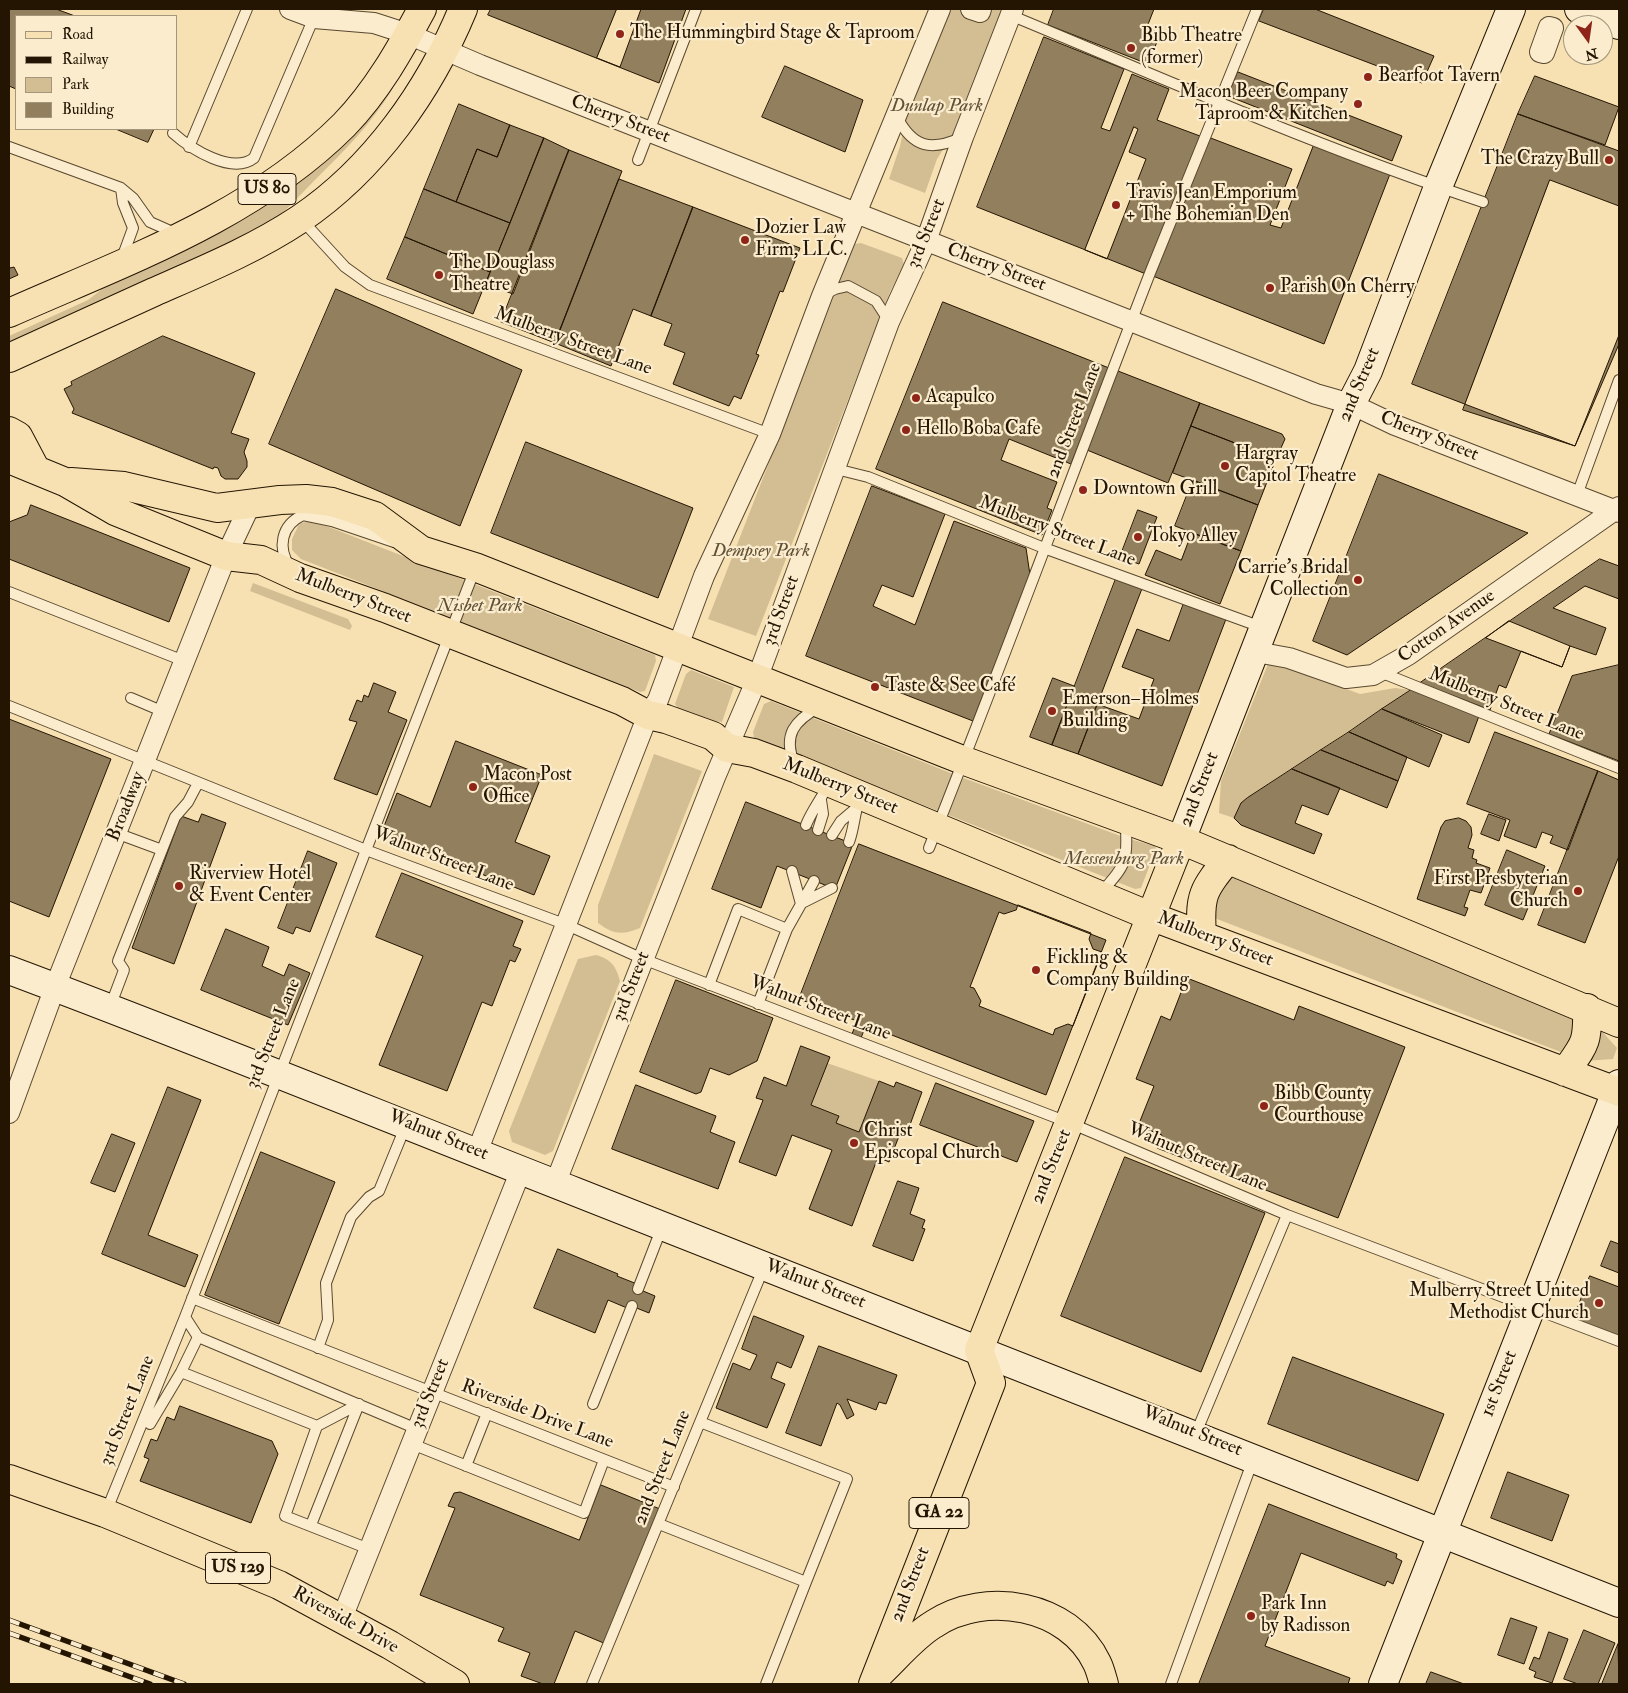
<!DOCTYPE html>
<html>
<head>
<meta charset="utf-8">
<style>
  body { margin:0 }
  #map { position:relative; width:1628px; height:1693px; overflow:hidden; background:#f7e1b2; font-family:"IM FELL Double Pica",serif }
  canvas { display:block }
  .frame { position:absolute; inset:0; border:10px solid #241503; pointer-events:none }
  .legend { position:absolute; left:15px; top:15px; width:162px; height:115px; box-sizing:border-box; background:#faeccd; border:1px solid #a4967c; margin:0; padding:6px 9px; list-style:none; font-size:15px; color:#241503 }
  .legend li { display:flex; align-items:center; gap:10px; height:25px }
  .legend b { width:25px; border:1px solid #a4967c }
  .north { position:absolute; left:1563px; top:15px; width:50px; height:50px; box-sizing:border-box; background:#faeccd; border:1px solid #a4967c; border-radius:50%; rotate:166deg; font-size:14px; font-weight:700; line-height:20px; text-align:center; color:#241503 }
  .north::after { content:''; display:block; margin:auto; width:18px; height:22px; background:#8f2418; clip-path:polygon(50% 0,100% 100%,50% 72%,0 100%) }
</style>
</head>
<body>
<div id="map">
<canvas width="1628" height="1693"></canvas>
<div class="frame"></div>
<ul class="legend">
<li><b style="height:6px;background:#f7e1b2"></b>Road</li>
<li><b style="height:6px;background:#241503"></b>Railway</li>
<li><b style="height:14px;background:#d3be94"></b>Park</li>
<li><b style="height:14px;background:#927f5e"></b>Building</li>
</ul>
<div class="north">N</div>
</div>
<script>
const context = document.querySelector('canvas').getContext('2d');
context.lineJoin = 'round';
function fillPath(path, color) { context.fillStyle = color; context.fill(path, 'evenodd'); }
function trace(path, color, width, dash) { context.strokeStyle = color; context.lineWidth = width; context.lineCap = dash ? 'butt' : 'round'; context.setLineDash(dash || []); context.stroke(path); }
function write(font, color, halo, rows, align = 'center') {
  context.font = font + ' "IM FELL Double Pica",serif'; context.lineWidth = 4.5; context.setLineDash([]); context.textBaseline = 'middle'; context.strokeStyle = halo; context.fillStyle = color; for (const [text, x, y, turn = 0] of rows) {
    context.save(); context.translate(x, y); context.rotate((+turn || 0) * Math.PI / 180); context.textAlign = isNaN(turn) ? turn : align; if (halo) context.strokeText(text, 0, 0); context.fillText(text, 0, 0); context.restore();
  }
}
const green = new Path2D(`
  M947,9H1003L961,122L937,159L925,193L889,179L900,146L910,99Z
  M391,86L393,88C371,125 342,153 312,183C293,202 282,216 258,232L9,348V336L88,300L123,273L238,221L274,198Z
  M861,243L902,258L904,264L890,292L756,636L708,619L850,255L855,244Z
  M308,521L329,527L655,655L656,661L645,691L640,692L301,559L292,550V539L299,524Z
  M253,583L348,619L352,626L350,630L250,591Z
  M1268,664L1290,668L1360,694L1395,688L1411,690L1247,798L1241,803L1234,818L1219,813L1221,781Z
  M691,670L734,687L722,722L715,721L678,708L675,704L686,674Z
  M771,701L958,776L1126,838L1155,846L1156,849L1141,888L1135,889L754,738L753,732L764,704Z
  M654,754L702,771L640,928C623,935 614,935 598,923V905Z
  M1203,865L1598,1027L1617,1048L1613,1059L1584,1061L1186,907Z
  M596,955C611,959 616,966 620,981L553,1151L545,1155L512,1142L509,1131L578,959Z
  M827,1063L879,1081L859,1132L836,1123L839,1115L811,1105Z`);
const building = new Path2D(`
  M9,9H56L75,16H16V89L9,86Z
  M491,9H686L659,83L488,15Z
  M617,9H641L620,67L597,58Z
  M1054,9H1154L1147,27L1161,32L1148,64L1048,25Z
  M1264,9H1315L1434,56L1422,83L1259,21Z
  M1044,37L1124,69L1101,128L1110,131L1132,74L1169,89L1157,120L1200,136L1146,274L977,207Z
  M785,66L863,100L845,152L762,117Z
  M1238,72L1402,136L1392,161L1228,96Z
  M1535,76L1619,107L1605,145L1518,114Z
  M459,104L510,125L497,157L477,149L456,202L424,189Z
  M1518,114L1619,151V344L1575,446L1412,384Z
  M510,125L544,138L510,223L456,202L477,149L497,157Z
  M1134,127L1138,129L1129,152L1146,159L1107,259L1085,250Z
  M116,129H154L148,142Z
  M1208,137L1292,169L1270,225L1281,228L1314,144L1390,174L1324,344L1153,276Z
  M544,138L569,150L513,294L486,284Z
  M569,150L622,171L555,343L501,322Z
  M619,179L693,207L651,316L633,309L611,366L555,343Z
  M1550,180L1619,206V335L1575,446L1463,410Z
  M424,189L510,223L490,272L405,237Z
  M693,207L800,248L783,292L780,291L756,354L759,355L741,399L734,396L729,406L673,384L685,353L664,345L672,324L651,316Z
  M405,237L490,272L473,314L387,279Z
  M9,265L10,268L14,267L18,275L9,279Z
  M336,289L522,370L460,526L269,444Z
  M943,302L1109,368L1071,464L1009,439L1001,460L1057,482L1047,508L1052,510L1042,535L876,469Z
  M163,336L255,373L231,433L249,439L244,452L247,461V467L238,479H225L221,476L218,468L214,467L213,469L72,413L74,409L64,389L72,385L71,382Z
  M1118,371L1200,403L1168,483L1087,450Z
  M1200,403L1282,434L1285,439L1276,459L1191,426Z
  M1191,426L1276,459L1258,505L1173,473Z
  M526,442L693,508L658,598L491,533Z
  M1379,474L1528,533L1347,655L1313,641Z
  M1193,480L1258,505L1241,551L1175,526Z
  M872,486L945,514L913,597L882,585L873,606L915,625L954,521L1026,548L1030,575L973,721L806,656Z
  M31,505L190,568L169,622L9,559V522L27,515Z
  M1138,510L1157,517L1139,564L1120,557Z
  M1192,533L1241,551L1220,604L1145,575L1156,550L1181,560Z
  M1600,559L1619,566V599L1585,586L1553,608L1606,628L1596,655L1570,646L1562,667L1521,651L1506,688L1499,685L1490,710L1420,683Z
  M1117,576L1143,586L1078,754L1052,745Z
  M1184,603L1226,619L1162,786L1078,754L1097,704L1139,719L1154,679L1122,667L1137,629L1169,641Z
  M1509,621L1570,646L1562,667L1486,638Z
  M1619,665V761L1549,734L1572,676Z
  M1053,678L1074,686L1052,745L1030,737Z
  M374,683L396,692L388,712L407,720L377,795L334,779L357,722L349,720L357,700L362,702L364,695L368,697Z
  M1411,690L1479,716L1469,743L1382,709Z
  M1382,709L1442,735L1429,767L1349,732Z
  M9,719L111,759L49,917L9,901Z
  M1349,732L1407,757L1398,781L1321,750Z
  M1495,732L1598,771L1568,850L1550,843L1553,836L1542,832L1536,848L1504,836L1510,820L1467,804Z
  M456,741L542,775L515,842L550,856L534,895L381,834L397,793L430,807Z
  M1321,750L1398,781L1387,808L1292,769Z
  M1292,769L1340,788L1328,815L1302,805L1295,823L1322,834L1314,854L1241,825L1234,818L1241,803L1247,798Z
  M1598,771L1619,780V856L1585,943L1538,925Z
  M746,802L853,844L835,889L777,866L761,908L712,889Z
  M202,814L226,823L174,964L132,948L181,816L198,822Z
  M1489,814L1506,820L1499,841L1481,834Z
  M1459,818L1466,821L1471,827L1472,835L1468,848L1474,850L1472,858L1477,860L1476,863L1490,868L1481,893L1470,890L1464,907L1468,908L1465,916L1417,899L1441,827L1445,821Z
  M859,844L1106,940L1046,1095L866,1025L861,1038L852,1034L857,1021L799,999Z
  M1507,850L1545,866L1523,920L1485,905Z
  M308,851L337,863L310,932L296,927L293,934L278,928Z
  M402,873L523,921L513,946L521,949L515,962L510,960L492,1006L482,1002L447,1091L379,1065L423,956L376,937Z
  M1018,905L1091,933L1089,939L1093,949L1102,952L1073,1026L1068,1024L1055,1029L1053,1035L979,1006L981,1001L974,988L970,987L999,912L1004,914L1016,910Z
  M226,929L269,947L262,966L284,976L289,964L310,973L288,1025L201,990Z
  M1187,978L1294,1020L1299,1006L1405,1047L1338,1218L1157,1148L1162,1135L1138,1126L1154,1086L1136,1079L1161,1016L1170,1020Z
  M676,980L773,1018L757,1061L729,1075L710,1068L701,1092L696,1094L640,1072Z
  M801,1046L830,1057L811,1105L839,1116L836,1123L859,1132L879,1081L894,1087L896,1082L922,1092L907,1133L901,1131L889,1162L878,1157L852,1226L809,1209L832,1150L792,1135L776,1176L739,1162L763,1100L756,1098L764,1077L786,1086Z
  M936,1083L1034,1121L1017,1162L920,1125Z
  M636,1085L716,1116L710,1132L735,1142L718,1189L612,1149Z
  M168,1087L201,1100L148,1235L198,1255L185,1287L102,1254Z
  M112,1134L135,1143L115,1192L91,1183Z
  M261,1152L335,1182L279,1324L205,1295Z
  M1125,1157L1265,1213L1201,1372L1061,1316Z
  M898,1181L919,1188L910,1214L925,1220L922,1228L925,1229L913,1261L873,1246Z
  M1611,1241L1619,1244V1273L1601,1266Z
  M558,1249L618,1274L617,1276L637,1284L636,1288L655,1296L649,1313L629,1305L627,1308L608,1300L595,1333L534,1308Z
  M1590,1276L1619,1287V1339L1573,1320Z
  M754,1316L804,1336L791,1368L777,1362L771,1378L785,1384L767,1428L716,1408L733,1363L750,1370L757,1355L742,1349Z
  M819,1346L897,1375L886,1404L879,1402L876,1410L847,1399L854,1415L847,1419L840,1405L837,1403L821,1446L786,1433Z
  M1293,1357L1444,1414L1418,1481L1268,1424Z
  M180,1406L272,1441L278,1454L251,1523L140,1481L149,1459L144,1457L151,1439L157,1441L167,1417L174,1420Z
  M1508,1472L1569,1495L1552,1541L1491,1518Z
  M601,1485L660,1509L606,1644L575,1631L554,1684H543L521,1676L530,1653L498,1641L504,1628L420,1595L455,1508L448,1506L454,1493L460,1492L579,1540Z
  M1269,1504L1397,1554L1396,1558L1402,1561L1393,1584L1387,1581L1385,1586L1301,1553L1265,1646L1350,1678L1348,1684H1199Z
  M1511,1618L1537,1627L1524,1664L1498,1655Z
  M1584,1630L1615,1643L1598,1684H1578L1564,1679Z
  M1549,1632L1568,1639L1552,1683L1534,1677L1536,1672L1529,1669L1534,1657L1539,1659Z
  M1618,1644L1619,1684H1602Z
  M1431,1672L1464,1684H1426Z`);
const lane = new Path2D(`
  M1010,15C1167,80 1322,149 1483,202
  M897,117C913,148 931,151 961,138
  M173,133C191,149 232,175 254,158L315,15
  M9,147L121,188L133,198L150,222L177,234
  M189,147L247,9
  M638,160L696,9
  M121,188L123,203L133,228L122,258
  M301,219L345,267L370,285L770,434
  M825,294L835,289L848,286L876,301L889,321
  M836,469L868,477L1044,548L1264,628
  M1577,495L1619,380
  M290,567C277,548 281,525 303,515L332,521L394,542
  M9,592L184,661
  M1380,672L1619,768
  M131,698L164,712
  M9,706L366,850L567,925L643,959L1070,1123L1287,1215L1619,1341
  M794,763C783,735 794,721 819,707
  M806,825C812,810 822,798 829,783
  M818,830L823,814L821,800
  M116,833L162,850
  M832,835L841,821L854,810
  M849,842C855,826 854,811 861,796
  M929,848C1005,657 1076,464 1150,273C1185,185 1222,97 1257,9
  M792,871L801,904
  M1100,894C1127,863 1127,864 1126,823
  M802,903L832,888
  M709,985L738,909L787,929
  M758,1004L787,929L814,881
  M110,1007L124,970L118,961L175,817L188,802L198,783
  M638,1289L662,1227
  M192,1298L674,1487
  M185,1317L198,1337L417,1429
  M318,1348L328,1320L326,1283L351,1217L369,1197L379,1191L406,1125
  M181,1372L317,1426L285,1516L369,1549
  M593,1404L632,1306
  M150,1424L181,1372L198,1337
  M317,1426L359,1404
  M1196,1433L1287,1215
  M412,1444L584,1513L604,1460
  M466,1466L487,1413
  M106,1512L185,1317L475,569
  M659,1524L806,1582L847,1479L700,1422
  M311,1525L359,1404
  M592,1684L764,1267
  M766,1684L806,1582
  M1171,1684L1253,1460`);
const street = new Path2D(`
  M290,9L314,18L374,23L408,34L480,65L1316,394L1351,404L1395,425L1619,512
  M971,9L980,12L981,9
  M1549,27L1553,28L1544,53L1540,52Z
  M1256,652L1289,658L1346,678L1373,675L1408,655L1619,507
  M9,1113L55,987L226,556L251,503
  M477,1152L648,715L658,700L704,576L770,434L822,296L940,9
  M555,1184L715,777L757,679L889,322L926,241L963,137L1013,9
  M342,1618L521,1170`);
const secondary = new Path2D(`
  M1579,9L1619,25
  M1181,840L1351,404L1368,371L1438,187L1511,9
  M9,970C199,1041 387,1118 576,1192C924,1328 1272,1464 1619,1603
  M1383,1684L1619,1084`);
const primary = new Path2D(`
  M9,313C126,261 252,217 344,125C377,91 400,50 422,9
  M9,358C57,336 106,314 154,292C204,270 255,249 300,219C374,169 429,91 463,9
  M9,431L18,436L36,470
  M9,459L65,482L115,511L226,556L261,560L300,578L385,608L622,701L648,715L666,719L713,736L727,748L754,753L797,769L1150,916L1619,1092
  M71,482L124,486L217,508L280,500L306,499L332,502L375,516L421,550L475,567L965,761L1181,840L1619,1023
  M1202,935C1199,895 1203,890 1228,859
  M1565,1072C1585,1044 1588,1043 1587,1008
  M9,1479L105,1513L279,1585L390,1645L455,1684
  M880,1673C897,1657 914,1636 934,1624C985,1590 1069,1604 1097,1663C1100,1669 1102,1677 1104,1684
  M873,1684L991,1383L979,1350L1181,840`);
const rail = new Path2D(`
  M9,1620L184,1684
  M9,1633L150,1684`);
const markers = [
  [620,34,5,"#8f2418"],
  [1131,48,5,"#8f2418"],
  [1368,77,5,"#8f2418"],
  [1358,104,5,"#8f2418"],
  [1609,160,5,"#8f2418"],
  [1116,205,5,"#8f2418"],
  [745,240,5,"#8f2418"],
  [439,275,5,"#8f2418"],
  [1270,288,5,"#8f2418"],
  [916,398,5,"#8f2418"],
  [906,430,5,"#8f2418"],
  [1225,466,5,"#8f2418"],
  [1083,490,5,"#8f2418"],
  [1138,537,5,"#8f2418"],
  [1358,580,5,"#8f2418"],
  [875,687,5,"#8f2418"],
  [1052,711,5,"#8f2418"],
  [473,787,5,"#8f2418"],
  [179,886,5,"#8f2418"],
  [1578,891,5,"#8f2418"],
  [1036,970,5,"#8f2418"],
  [1264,1106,5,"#8f2418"],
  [854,1143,5,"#8f2418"],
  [1599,1303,5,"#8f2418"],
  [1251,1616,5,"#8f2418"]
];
const shields = [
  [267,189,58],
  [939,1513,60],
  [238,1568,65]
];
const shieldNames = [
  ["US 80",267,189],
  ["GA 22",939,1513],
  ["US 129",238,1568]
];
const poiNames = [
  ["The Hummingbird Stage & Taproom",630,34],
  ["Bibb Theatre",1141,37],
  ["(former)",1141,59],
  ["Bearfoot Tavern",1378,77],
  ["Macon Beer Company",1348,93,"right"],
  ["Taproom & Kitchen",1348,115,"right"],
  ["The Crazy Bull",1599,160,"right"],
  ["Travis Jean Emporium",1126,194],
  ["+ The Bohemian Den",1126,216],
  ["Dozier Law",755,229],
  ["Firm, LLC.",755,251],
  ["The Douglass",449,264],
  ["Theatre",449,286],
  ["Parish On Cherry",1280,288],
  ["Acapulco",926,398],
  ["Hello Boba Cafe",916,430],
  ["Hargray",1235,455],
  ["Capitol Theatre",1235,477],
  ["Downtown Grill",1093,490],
  ["Tokyo Alley",1148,537],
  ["Carrie's Bridal",1348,569,"right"],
  ["Collection",1348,591,"right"],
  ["Taste & See Café",885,687],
  ["Emerson–Holmes",1062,700],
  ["Building",1062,722],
  ["Macon Post",483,776],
  ["Office",483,798],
  ["Riverview Hotel",189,875],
  ["& Event Center",189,897],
  ["First Presbyterian",1568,880,"right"],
  ["Church",1568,902,"right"],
  ["Fickling &",1046,959],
  ["Company Building",1046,981],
  ["Bibb County",1274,1095],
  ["Courthouse",1274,1117],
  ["Christ",864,1132],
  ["Episcopal Church",864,1154],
  ["Mulberry Street United",1589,1292,"right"],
  ["Methodist Church",1589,1314,"right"],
  ["Park Inn",1261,1605],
  ["by Radisson",1261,1627]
];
const parkNames = [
  ["Dunlap Park",937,107],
  ["Dempsey Park",761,552],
  ["Nisbet Park",480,607],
  ["Messenburg Park",1124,860]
];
const streetNames = [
  ["Cherry Street",620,120,21],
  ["3rd Street",927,234,-68],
  ["Cherry Street",996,268,21],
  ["Mulberry Street Lane",573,342,20],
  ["2nd Street",1360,385,-67],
  ["2nd Street Lane",1075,421,-69],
  ["Cherry Street",1429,437,22],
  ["Mulberry Street Lane",1057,532,21],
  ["Mulberry Street",353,597,21],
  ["3rd Street",782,611,-70],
  ["Cotton Avenue",1447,627,-35],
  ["Mulberry Street Lane",1506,705,22],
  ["Mulberry Street",840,787,22],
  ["2nd Street",1200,790,-69],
  ["Broadway",127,807,-68],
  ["Walnut Street Lane",443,860,21],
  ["Mulberry Street",1215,940,21],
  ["3rd Street",632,987,-69],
  ["Walnut Street Lane",820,1009,21],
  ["3rd Street Lane",274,1034,-68],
  ["Walnut Street",438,1136,22],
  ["Walnut Street Lane",1197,1158,23],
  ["2nd Street",1052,1167,-68],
  ["Walnut Street",815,1285,21],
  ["1st Street",1500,1384,-69],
  ["3rd Street",431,1394,-68],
  ["3rd Street Lane",128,1411,-68],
  ["Riverside Drive Lane",537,1415,21],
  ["Walnut Street",1192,1432,22],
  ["2nd Street Lane",663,1468,-68],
  ["2nd Street",911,1585,-69],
  ["Riverside Drive",345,1621,29]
];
fillPath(green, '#d3be94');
fillPath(building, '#927f5e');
trace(building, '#241503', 1);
trace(lane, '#59482f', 12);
trace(street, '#59482f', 22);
trace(secondary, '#241503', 30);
trace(primary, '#241503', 30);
trace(lane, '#faeccd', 10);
trace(street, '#faeccd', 20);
trace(secondary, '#faeccd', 28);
trace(primary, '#f7e1b2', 28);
trace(rail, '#241503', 5.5);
trace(rail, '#faeccd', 4, [11]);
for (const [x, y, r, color] of markers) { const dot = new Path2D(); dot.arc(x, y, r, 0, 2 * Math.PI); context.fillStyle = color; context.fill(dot); trace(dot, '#faeccd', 2); }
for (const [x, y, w] of shields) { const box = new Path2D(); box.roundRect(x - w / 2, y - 15.5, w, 31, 4); context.fillStyle = '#faeccd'; context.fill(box); trace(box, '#241503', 1); }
write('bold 18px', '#241503', null, shieldNames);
write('19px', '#241503', '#faeccd', poiNames, 'left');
write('italic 19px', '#615036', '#faeccd', parkNames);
write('19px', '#241503', '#faeccd', streetNames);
</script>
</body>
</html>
